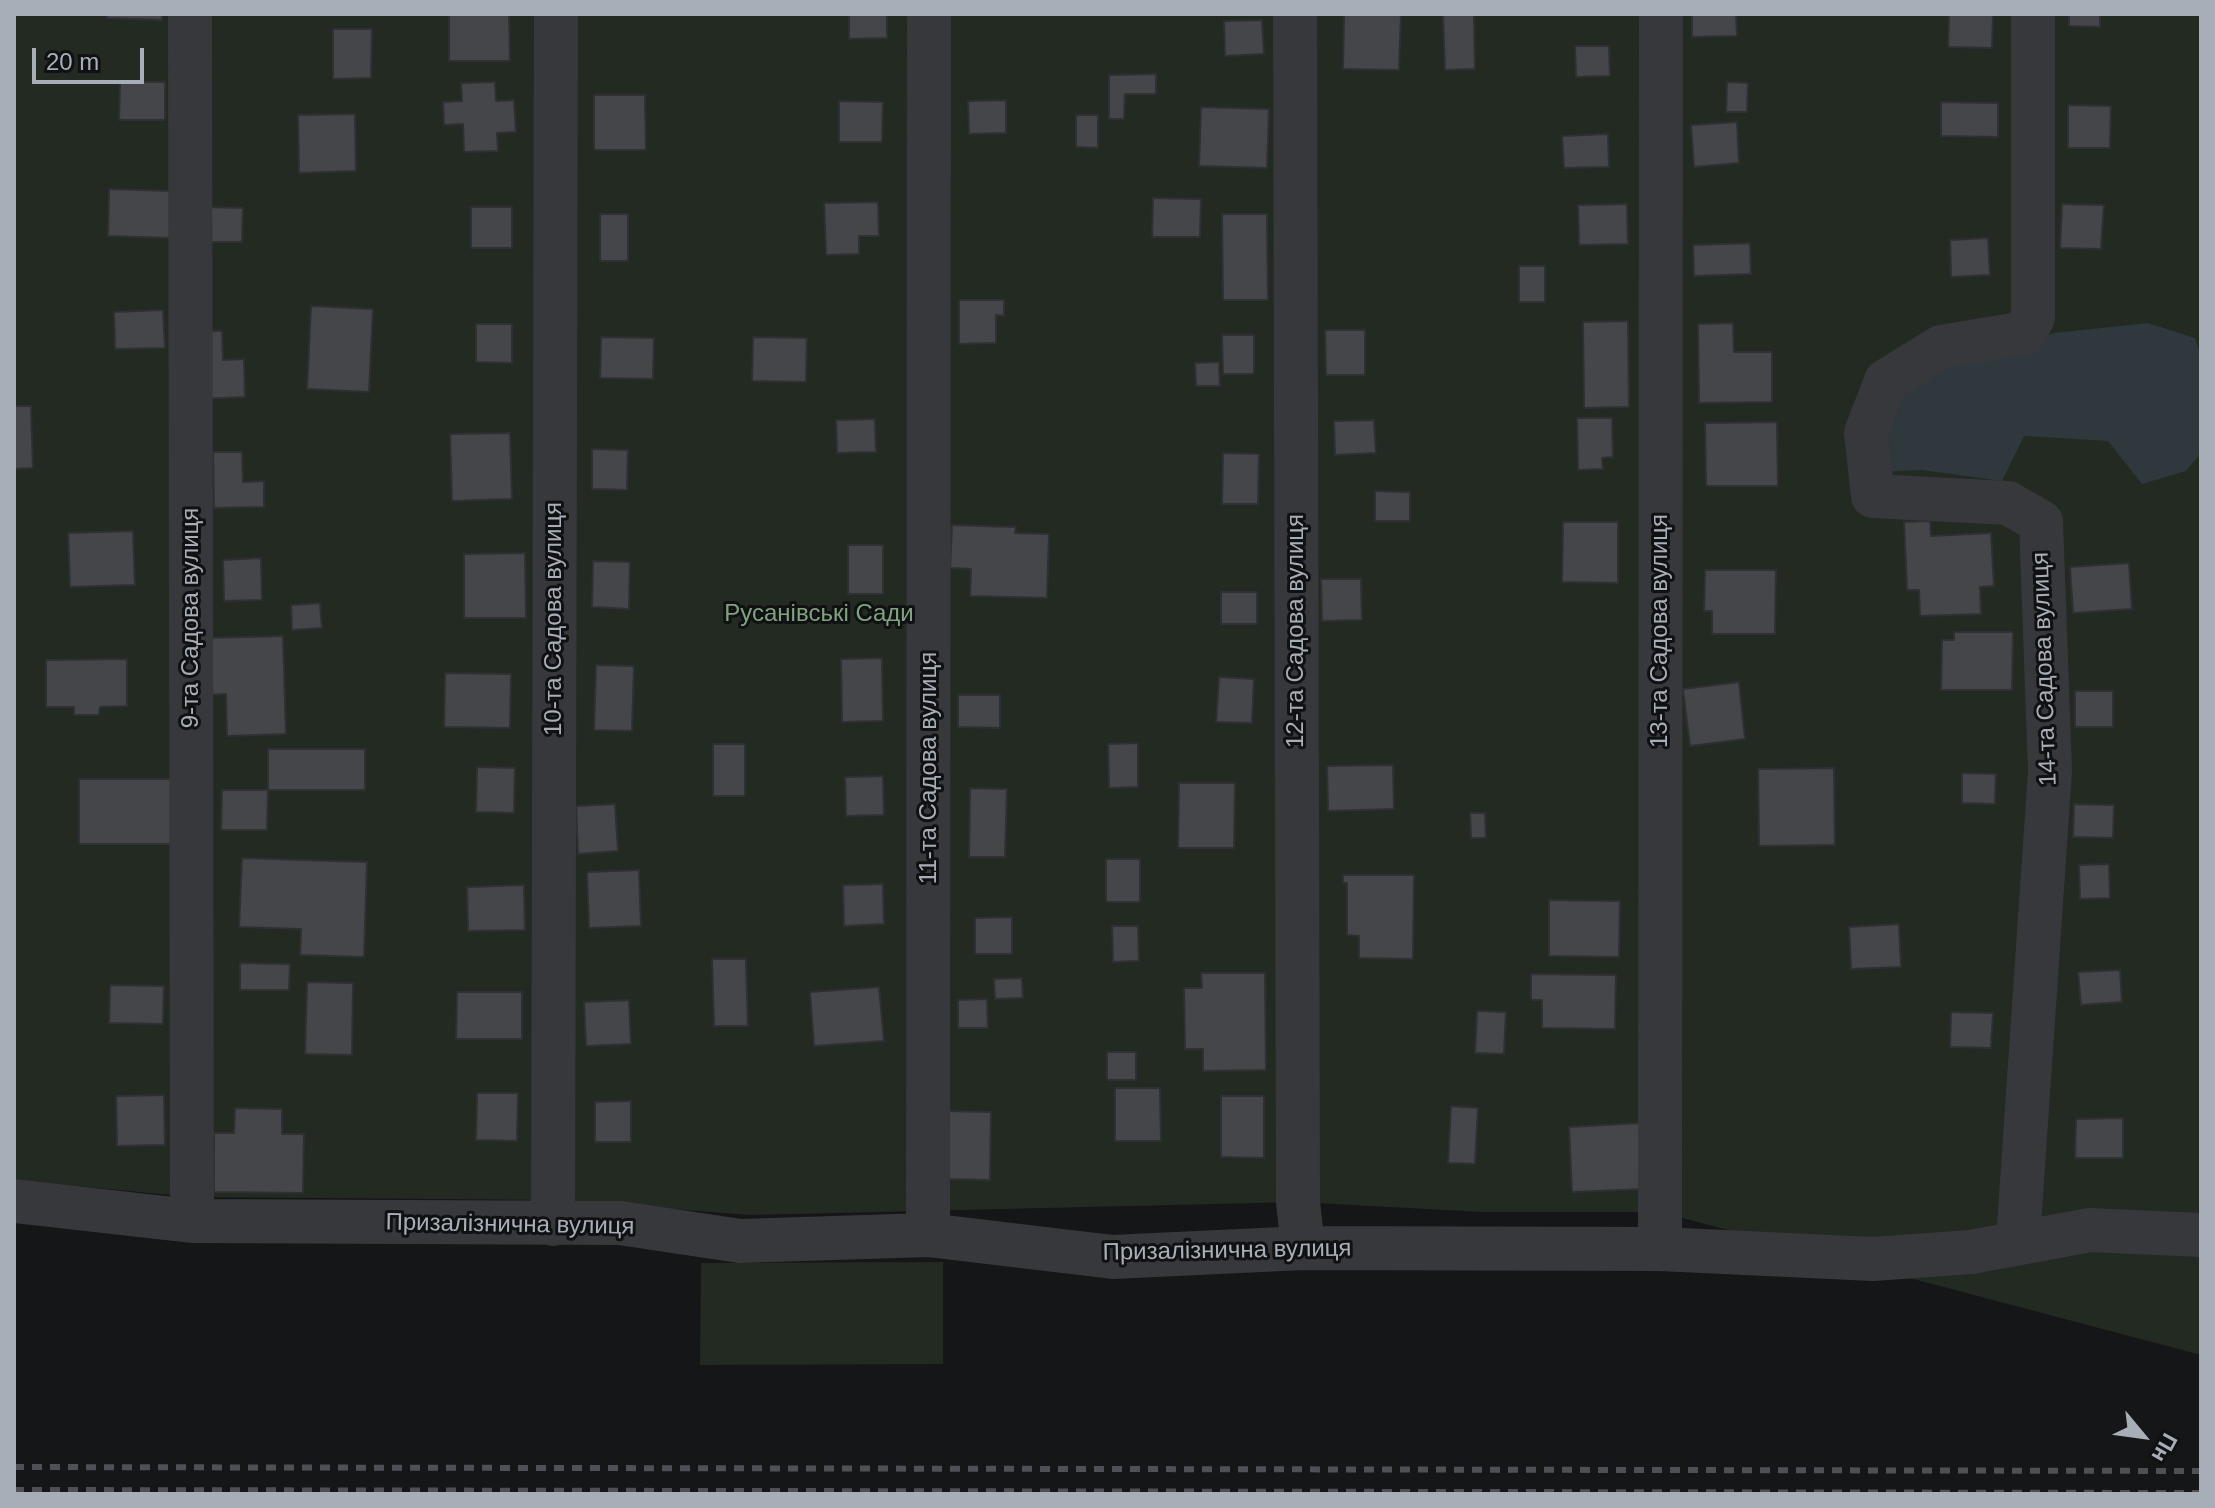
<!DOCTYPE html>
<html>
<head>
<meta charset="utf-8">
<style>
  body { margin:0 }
  #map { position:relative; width:2215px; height:1508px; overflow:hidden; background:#151617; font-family:Helvetica,sans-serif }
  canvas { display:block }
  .frame { position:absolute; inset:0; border:16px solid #a8aeb7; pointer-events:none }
  .north { position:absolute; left:2103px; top:1396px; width:80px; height:80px; -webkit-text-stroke:6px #101112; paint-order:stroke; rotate:119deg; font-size:22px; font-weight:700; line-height:32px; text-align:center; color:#a8aeb7 }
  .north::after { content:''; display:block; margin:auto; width:28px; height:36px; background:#a8aeb7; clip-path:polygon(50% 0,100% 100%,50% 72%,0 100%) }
  .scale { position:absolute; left:32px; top:48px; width:112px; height:36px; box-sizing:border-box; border:4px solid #a8aeb7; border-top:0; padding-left:10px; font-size:24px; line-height:28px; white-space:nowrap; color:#a8aeb7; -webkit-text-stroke:6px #101112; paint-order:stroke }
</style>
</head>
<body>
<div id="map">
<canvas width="2215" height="1508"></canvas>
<div class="frame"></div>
<div class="north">Пн</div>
<div class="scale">20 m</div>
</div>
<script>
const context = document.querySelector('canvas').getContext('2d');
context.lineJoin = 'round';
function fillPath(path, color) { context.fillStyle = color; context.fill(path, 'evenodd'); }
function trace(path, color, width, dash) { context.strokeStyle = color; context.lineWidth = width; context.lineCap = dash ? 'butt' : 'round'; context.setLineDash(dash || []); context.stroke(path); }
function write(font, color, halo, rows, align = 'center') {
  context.font = font + ' Helvetica,sans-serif'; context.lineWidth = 6; context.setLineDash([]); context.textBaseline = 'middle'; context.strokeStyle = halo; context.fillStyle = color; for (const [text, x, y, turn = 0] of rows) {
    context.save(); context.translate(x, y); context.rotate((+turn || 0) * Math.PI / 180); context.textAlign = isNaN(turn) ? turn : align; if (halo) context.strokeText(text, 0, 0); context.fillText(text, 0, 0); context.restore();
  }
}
const green = new Path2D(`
  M14,14H2201V1355L1660,1212H1482L1298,1202L750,1215L553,1200L192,1197L14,1180Z
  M943,1262V1364L700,1365L701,1263Z`);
const water = new Path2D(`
  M2148,323L2195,338L2201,356V453L2186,471L2142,484L2108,441L2024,436L2002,481L1922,470L1879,472L1897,383L2054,333Z`);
const building = new Path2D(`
  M107,14H162V20L107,18Z
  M449,14H509L510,61H449Z
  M849,14H887V38L849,39Z
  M1344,14H1401L1399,70L1343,69Z
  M1443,14H1474L1475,69L1445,70Z
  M1692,14H1736L1737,36L1692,37Z
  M1949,14H1993L1992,48L1948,47Z
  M2069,14H2100V27L2069,26Z
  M1262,20L1264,54L1225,56L1224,21Z
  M333,29H372L371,78L333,79Z
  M1575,46H1609L1610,76L1576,77Z
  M1156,74V94H1125L1124,119H1109V75Z
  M120,82H165V120H119Z
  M495,82L496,101L514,100L516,132L497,133L498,151L464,152L463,124L444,125L443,102L462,101L461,83Z
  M1727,82L1748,83L1747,112H1726Z
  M594,95H645L646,150H594Z
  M1006,100V133L969,134L968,101Z
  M839,101L883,102L882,142H839Z
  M1941,102L1998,103V137L1941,136Z
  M2068,105L2111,106L2110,148H2068Z
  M1201,107L1269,109L1267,168L1199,166Z
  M355,114L356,171L299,173L298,115Z
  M1076,115H1098V148L1076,147Z
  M1737,122L1739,163L1694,167L1691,125Z
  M1608,134L1609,167L1564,168L1562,136Z
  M109,189L173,191L171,238L108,236Z
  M1153,198L1201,199L1200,237H1152Z
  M878,202L879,236H859V254L826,255L824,203Z
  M1627,204L1628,244L1579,245L1578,205Z
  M2062,204L2104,205L2101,249L2060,248Z
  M208,207L243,208L242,242H209Z
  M471,207H512V248H471Z
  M600,214H628V261H600Z
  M1222,214H1267L1268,300H1223Z
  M1988,238L1990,275L1951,277L1950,240Z
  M1750,243L1751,274L1694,276L1693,245Z
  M1519,266H1545V302H1519Z
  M959,300H1004V316L996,315V343L959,344Z
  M311,306L373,309L369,392L307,389Z
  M163,310L165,348L115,349L114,312Z
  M1628,321L1629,407L1584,408L1583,322Z
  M1733,323L1734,352H1772V402L1699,403L1698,324Z
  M476,324H512V363L476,362Z
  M1325,330H1365V375H1326Z
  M198,331H222L223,360L244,359L245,397L201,399Z
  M1222,335H1254V374H1223Z
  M601,337L654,338L653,379L600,378Z
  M753,337L807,338L806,382L752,381Z
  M1219,362L1220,386H1196L1195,363Z
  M14,406H31L33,468L14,469Z
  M1577,418H1612L1613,457L1602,458L1603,469L1578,470Z
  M875,419L876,452L837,453L836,420Z
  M1374,420L1376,453L1335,455L1334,421Z
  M1777,422L1778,486H1706L1705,423Z
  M510,433L512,499L452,501L450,434Z
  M592,449L628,450L627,490L592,489Z
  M213,452H242L243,482L264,481V507L214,508Z
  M1223,453L1259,454L1258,504H1222Z
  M1375,491L1410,492V521H1375Z
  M1930,521L1931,536L1991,533L1994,586L1980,587L1981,614L1920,616L1919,590H1907L1904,522Z
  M1563,522H1618V583L1562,582Z
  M952,525L1016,527L1015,533L1049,534L1047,598L970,596L971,569L950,568Z
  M133,531L135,585L70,587L68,533Z
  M848,545H883V594H848Z
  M525,553L526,618H464V554Z
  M261,558L262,600L224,601L223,560Z
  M593,561L630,562L629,609L592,607Z
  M2129,563L2132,609L2073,613L2070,567Z
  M1705,570H1776L1775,634H1712V611H1704Z
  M1321,579H1361L1362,620L1322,621Z
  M1221,592H1257V624H1221Z
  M320,603L322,628L292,630L291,605Z
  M1954,632H2013L2012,690H1941L1942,640H1954Z
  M283,636L286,734L227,736L226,694L206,695L205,638Z
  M882,658L883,721L842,722L841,659Z
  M127,659V706L100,707L99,715H74V707H46V660Z
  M596,665L634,666L632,731L594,730Z
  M445,673L511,674L510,728L444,727Z
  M1219,677L1254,679L1252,723L1216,722Z
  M1739,682L1745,739L1690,746L1683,689Z
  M2075,691H2113V727H2075Z
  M958,695H1000V728L958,727Z
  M1138,743V787L1109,788L1108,744Z
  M713,744H745V796H713Z
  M268,749H365V790H268Z
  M1393,765L1394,809L1328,811L1327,766Z
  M477,767L515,768L514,813L476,812Z
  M1834,768L1835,845L1759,846L1758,769Z
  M1962,773L1996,774L1995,804L1962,803Z
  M883,776L884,815L846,816L845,777Z
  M79,779H173V844H79Z
  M1179,783H1235L1234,848H1178Z
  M970,788L1007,789L1005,857H969Z
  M222,790H268L267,830H221Z
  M615,804L618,851L578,854L576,806Z
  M2074,804L2114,805L2113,838L2073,837Z
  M1470,813H1485L1486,838H1471Z
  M242,858L367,862L364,957L300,955L301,929L239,927Z
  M1106,859H1140V902H1106Z
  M2109,864L2110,898L2080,899L2079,865Z
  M639,870L641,926L589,928L587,872Z
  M1343,875H1414L1413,959L1359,958V936L1347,935V883H1343Z
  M883,884L884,924L844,926L843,885Z
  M524,885L525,930L468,931L467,887Z
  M1549,900L1620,901L1619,957L1549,956Z
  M1012,917V954H975V918Z
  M1899,924L1901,967L1851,969L1849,927Z
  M1112,926H1138L1139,961L1113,962Z
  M712,959H746L748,1026H714Z
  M240,963L290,964L289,990H240Z
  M2120,970L2122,1002L2081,1005L2078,972Z
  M1201,973H1265L1266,1070L1203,1071V1049H1185L1184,988H1202Z
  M1531,974L1616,975L1615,1029L1542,1028V1000H1531Z
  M1022,978L1023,998L995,999L994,979Z
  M307,982L353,983L352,1055L305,1054Z
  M110,985L164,986L163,1024L109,1023Z
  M879,987L884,1041L814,1046L810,992Z
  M457,992H522V1039H456Z
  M987,999L988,1028H958V1000Z
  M629,1000L631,1044L586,1046L584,1002Z
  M1477,1011L1506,1012L1504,1054L1475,1053Z
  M1951,1012L1993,1013L1991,1048L1950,1047Z
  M1107,1052H1136V1080H1107Z
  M1115,1088H1160L1161,1141H1115Z
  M477,1093H518L517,1141L476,1140Z
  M164,1095L165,1145L117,1146L116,1096Z
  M1221,1096H1264V1158L1221,1157Z
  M631,1101V1142H595V1102Z
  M1451,1106L1478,1108L1475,1164L1448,1163Z
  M235,1108L282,1109V1134H304L303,1193L214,1192V1133H234Z
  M943,1111L991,1112L990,1180L942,1179Z
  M2123,1118V1158H2075L2076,1119Z
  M1641,1123L1644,1189L1572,1192L1569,1127Z`);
const minor = new Path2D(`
  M190,14L192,1221
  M1295,14L1298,1202L1303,1248
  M14,1201L192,1221L620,1223L740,1241L928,1235L1113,1257L1303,1248L1660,1249L1873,1259L1971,1252L2090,1230L2201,1235
  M553,1224L556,14
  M928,1235L929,14
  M2018,1240L2050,771L2041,522L2008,503L1873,496L1866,433L1886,381L1941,347L2025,333L2033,317V14
  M1660,1249L1661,14`);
const rail = new Path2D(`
  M14,1467L2201,1471
  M14,1490L2201,1493`);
const parkNames = [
  ["Русанівські Сади",819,614]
];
const streetNames = [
  ["9-та Садова вулиця",191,618,-90],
  ["10-та Садова вулиця",554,619,-90],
  ["12-та Садова вулиця",1296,631,-90],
  ["13-та Садова вулиця",1660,631,-90],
  ["14-та Садова вулиця",2045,669,-92],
  ["11-та Садова вулиця",929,768,-90],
  ["Призалізнична вулиця",510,1225,1],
  ["Призалізнична вулиця",1227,1251,-1]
];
fillPath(green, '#222a22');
fillPath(water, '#2e383d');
fillPath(building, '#44464a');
trace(building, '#2f3033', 2);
trace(minor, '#37383c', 44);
trace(rail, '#4e5055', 6, [10, 8]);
write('24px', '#82a17f', '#101112', parkNames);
write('24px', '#a8aeb7', '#101112', streetNames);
</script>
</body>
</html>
